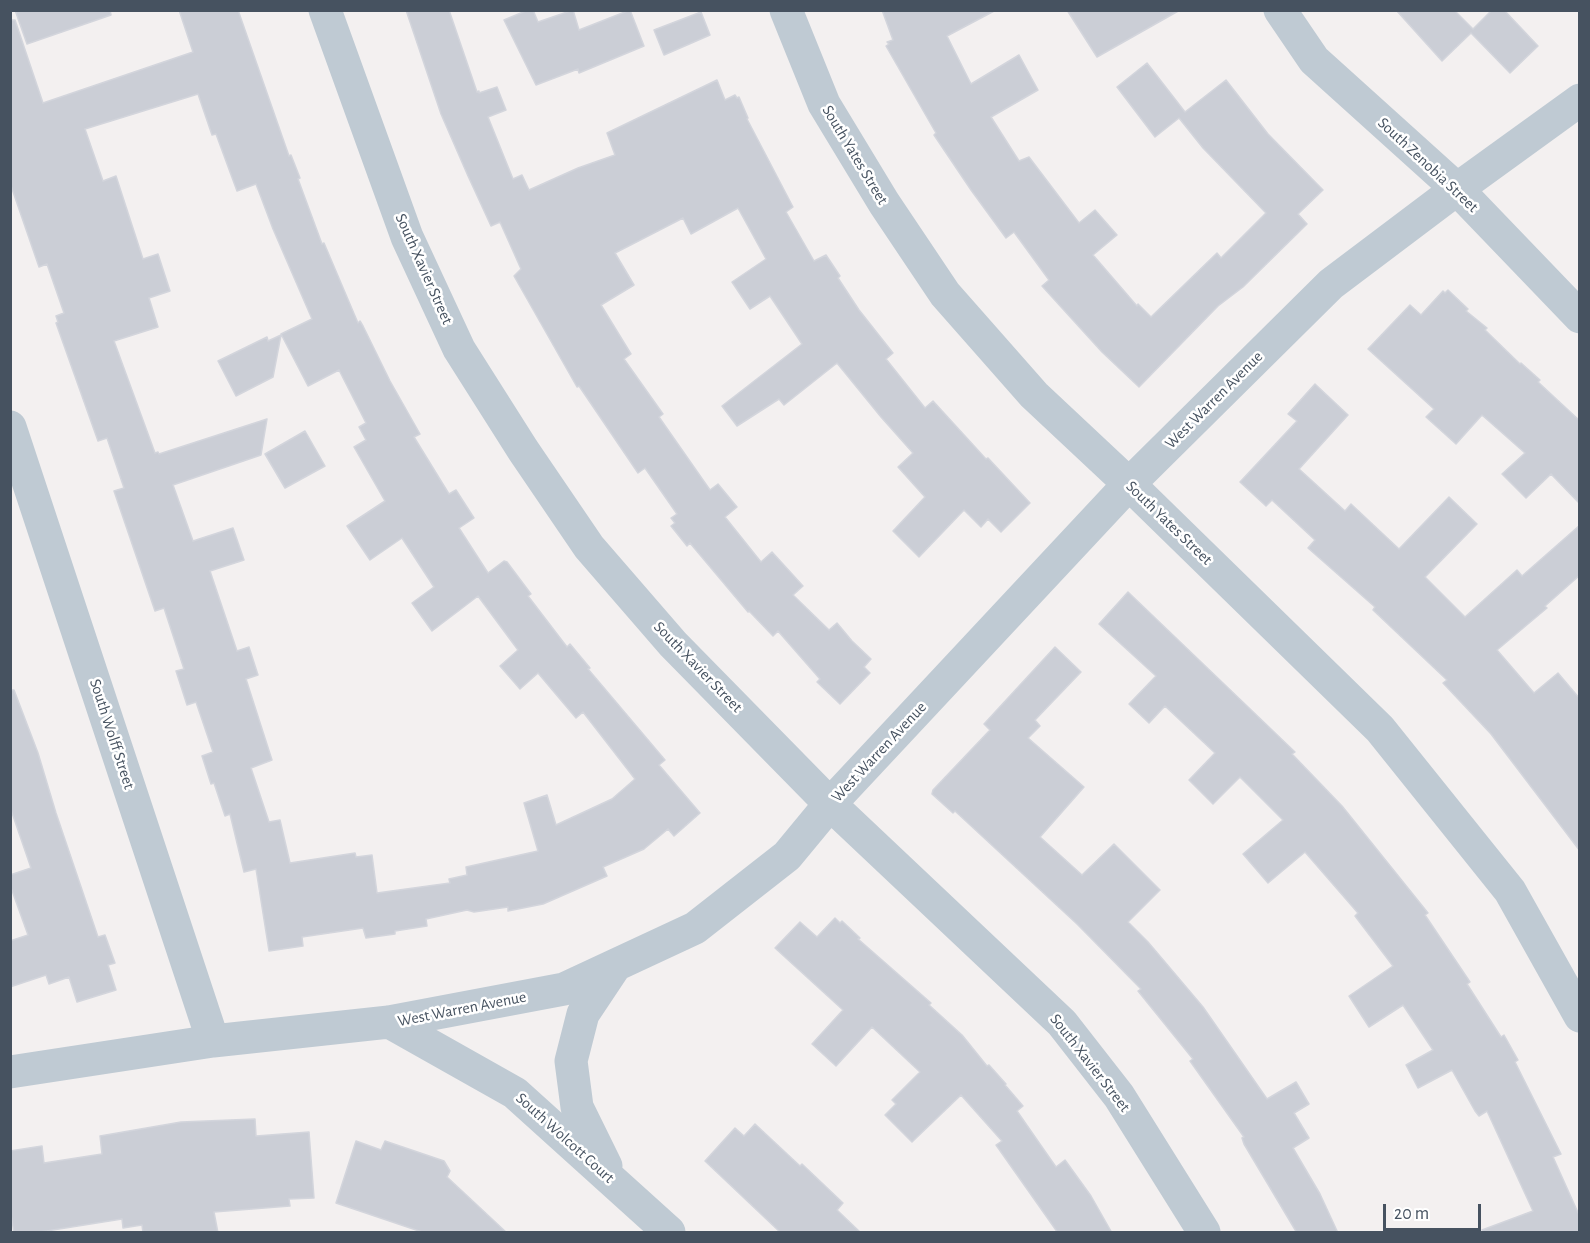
<!DOCTYPE html>
<html>
<head>
<meta charset="utf-8">
<style>
  body { margin:0 }
  #map { position:relative; width:1590px; height:1243px; overflow:hidden; background:#f3f0f0; font-family:"Alegreya Sans",sans-serif }
  canvas { display:block }
  .frame { position:absolute; inset:0; border:12px solid #465260; pointer-events:none }
  .scale { position:absolute; left:1383px; top:1204px; width:98px; height:27px; box-sizing:border-box; border:3px solid #465260; border-top:0; padding-left:8px; font-size:18px; line-height:21px; white-space:nowrap; color:#465260; -webkit-text-stroke:4px #fff; paint-order:stroke }
</style>
</head>
<body>
<div id="map">
<canvas width="1590" height="1243"></canvas>
<div class="frame"></div>
<div class="scale">20 m</div>
</div>
<script>
const context = document.querySelector('canvas').getContext('2d');
context.lineJoin = 'round';
function fillPath(path, color) { context.fillStyle = color; context.fill(path, 'evenodd'); }
function trace(path, color, width, dash) { context.strokeStyle = color; context.lineWidth = width; context.lineCap = dash ? 'butt' : 'round'; context.setLineDash(dash || []); context.stroke(path); }
function write(font, color, halo, rows, align = 'center') {
  context.font = font + ' "Alegreya Sans",sans-serif'; context.lineWidth = 5; context.setLineDash([]); context.textBaseline = 'middle'; context.strokeStyle = halo; context.fillStyle = color; for (const [text, x, y, turn = 0] of rows) {
    context.save(); context.translate(x, y); context.rotate((+turn || 0) * Math.PI / 180); context.textAlign = isNaN(turn) ? turn : align; if (halo) context.strokeText(text, 0, 0); context.fillText(text, 0, 0); context.restore();
  }
}
const building = new Path2D(`
  M15,10H110L111,15L27,44Z
  M179,10H238L289,156L291,155L300,178L298,179L322,244L324,243L358,323L360,321L363,326L390,381L420,434L414,437L449,494L456,490L474,518L459,528L488,573L504,561L507,562L531,594L528,596L567,647L570,644L590,668L588,669L665,760L659,765L700,813L674,836L668,829L644,849L603,867L607,876L543,904L508,911V907L474,912L467,910L426,919L427,926L395,931V934L366,938L363,928L302,937L303,946L269,951L256,869L244,872L230,814L225,816L214,783L211,784L202,756L213,752L196,702L187,705L176,671L184,669L164,608L155,611L114,491L124,488L107,438L98,441L56,323L58,322L56,316L64,313L47,264L39,267L10,183V20H15L43,103L193,52ZM198,94L212,135L216,134L237,191L256,184L273,229L312,319L281,334L308,386L339,370L366,423L359,427L366,440L354,447L385,501L347,526L370,560L402,538L434,587L412,603L432,631L478,596L518,650L500,666L520,689L538,673L576,718L583,712L635,779L612,799L556,825L547,795L524,803L538,851L466,867L467,875L449,879L450,883L377,893L372,855L356,857L355,853L290,863L280,820L269,822L251,768L272,760L246,679L258,675L249,647L237,651L210,571L244,560L233,528L193,541L173,485L261,455L267,419L159,454L158,452L155,453L114,341L158,327L149,298L170,291L158,254L143,259L116,176L103,181L85,129Z
  M406,10H449L477,92L479,91V93L497,87L506,110L488,117L513,179L522,175L529,190L578,168L615,155L607,133L717,80L725,100L735,95L737,98L739,97L748,118L747,119L793,207L786,212L814,261L826,255L840,276L838,278L859,310L893,353L886,359L925,408L933,401L986,459L988,458L1030,503L1001,532L988,519L981,527L964,510L919,557L893,531L925,497L898,467L913,453L881,417L837,363L784,405L779,399L737,426L722,406L802,344L770,296L750,309L732,282L766,259L738,208L691,234L683,218L615,253L634,285L601,305L631,354L624,359L663,414L659,417L710,490L718,484L737,507L725,517L761,562L772,552L803,586L793,595L829,630L837,623L852,641L871,659L864,667L870,673L840,704L817,682L820,679L778,631L773,636L749,611L748,612L690,543L687,546L671,526L675,523L671,518L677,514L645,468L638,473L579,386L577,387L514,276L521,269L500,222L491,226L468,176L441,114Z
  M528,10H533L538,22L573,10L579,30L630,10L644,46L579,73L578,69L536,85L504,20Z
  M882,10H996L947,36L971,84L1019,55L1038,90L991,117L1019,161L1029,157L1079,223L1095,210L1117,235L1093,255L1137,306L1138,304L1151,317L1217,253L1221,258L1266,213L1203,148L1179,118L1155,137L1117,87L1147,63L1185,112L1226,80L1268,134L1323,190L1298,214L1307,224L1243,287L1218,306L1139,387L1102,352L1042,286L1049,280L1014,232L1006,238L971,190L934,135L936,133L886,46L889,44L887,42L893,40Z
  M1067,10H1180L1097,57Z
  M1396,10H1454L1473,29L1492,10H1504L1538,46L1510,73L1471,33L1442,61Z
  M701,12L710,35L664,55L654,30Z
  M1448,290L1468,309L1466,311L1487,328L1485,330L1520,364L1521,363L1540,380L1538,382L1580,421V504L1551,474L1526,498L1502,474L1525,453L1482,415L1456,444L1426,417L1434,409L1368,349L1410,305L1421,315L1443,291L1445,293Z
  M281,335L273,377L236,396L218,361L267,337L268,341Z
  M1315,384L1348,415L1299,469L1345,511L1351,504L1399,549L1449,497L1477,524L1425,577L1465,617L1517,570L1522,576L1580,525V575L1545,606L1547,608L1497,650L1534,693L1558,673L1580,699V851L1491,734L1443,683L1447,680L1373,610L1375,607L1308,548L1315,540L1272,500L1266,506L1240,482L1297,421L1288,414Z
  M305,431L325,466L285,488L265,454Z
  M1128,592L1295,752L1292,754L1342,806L1428,913L1425,915L1470,982L1467,984L1501,1037L1504,1035L1518,1060L1515,1062L1561,1154L1553,1157L1580,1217V1233H1483L1482,1230L1533,1211L1487,1111L1479,1116L1475,1111L1452,1070L1418,1088L1406,1065L1433,1050L1403,1005L1369,1027L1349,996L1393,966L1355,916L1358,913L1305,852L1268,883L1243,854L1283,820L1240,777L1213,804L1189,780L1215,753L1165,706L1149,723L1129,704L1156,676L1099,624Z
  M1055,647L1081,672L1035,720L1040,726L1028,738L1084,787L1040,837L1082,875L1114,844L1160,890L1128,922L1148,942L1203,1007L1267,1099L1296,1082L1309,1104L1294,1113L1309,1138L1293,1148L1320,1194L1338,1233H1297L1244,1144L1242,1138L1244,1137L1190,1061L1193,1059L1138,991L1141,989L1077,924L955,811L953,813L932,794L933,790L990,730L984,724Z
  M10,690H14L38,753L56,813L98,937L105,935L115,963L108,965L116,990L77,1002L69,977L49,984L46,975L10,987V941L28,935L10,885V875L31,868L10,807Z
  M835,918L840,923L842,921L860,938L858,939L931,1003L929,1005L962,1035L987,1066L989,1065L1006,1084L1005,1085L1023,1106L1017,1111L1042,1147L1056,1167L1065,1160L1091,1196L1112,1233H1058L996,1145L1002,1141L961,1095L912,1142L885,1115L896,1104L892,1100L920,1072L872,1027L836,1066L812,1044L843,1010L775,948L800,922L817,937Z
  M255,1119L256,1136L309,1132L314,1198L289,1199L290,1206L214,1212L218,1233H143L142,1225L123,1228L122,1219L34,1233H14L10,1208V1151L42,1146L44,1163L102,1154L100,1136L181,1122Z
  M755,1124L800,1166L802,1164L843,1203L837,1210L861,1233H781L705,1161L735,1128L744,1136Z
  M356,1141L381,1150L385,1141L444,1161L450,1171L447,1177L507,1233H425L336,1203Z`);
const street = new Path2D(`
  M325,10L407,237L459,349L523,450L589,547L673,644L830,804L1062,1023L1119,1096L1204,1232
  M786,10L824,104L884,203L945,294L1034,395L1129,484L1380,729L1510,891L1580,1016
  M1280,10L1314,60L1457,189L1580,317
  M10,427L213,1041
  M389,1022L515,1093L669,1232
  M10,1072L213,1041L389,1022L564,989L695,928L787,856L830,804L1129,484L1331,284L1457,189L1580,100
  M606,1166L577,1107L571,1061L583,1014L615,966`);
const streetNames = [
  ["South Yates Street",855,155,59],
  ["South Zenobia Street",1428,165,43],
  ["South Xavier Street",424,269,66],
  ["West Warren Avenue",1214,400,-45],
  ["South Yates Street",1169,523,44],
  ["South Xavier Street",698,667,46],
  ["South Wolff Street",112,734,72],
  ["West Warren Avenue",879,752,-47],
  ["West Warren Avenue",462,1009,-11],
  ["South Xavier Street",1090,1063,52],
  ["South Wolcott Court",565,1138,42]
];
fillPath(building, '#cbced6');
trace(building, '#d3d5dc', 1.5);
trace(street, '#bfcad3', 33);
write('16px', '#465260', '#fff', streetNames);
</script>
</body>
</html>
